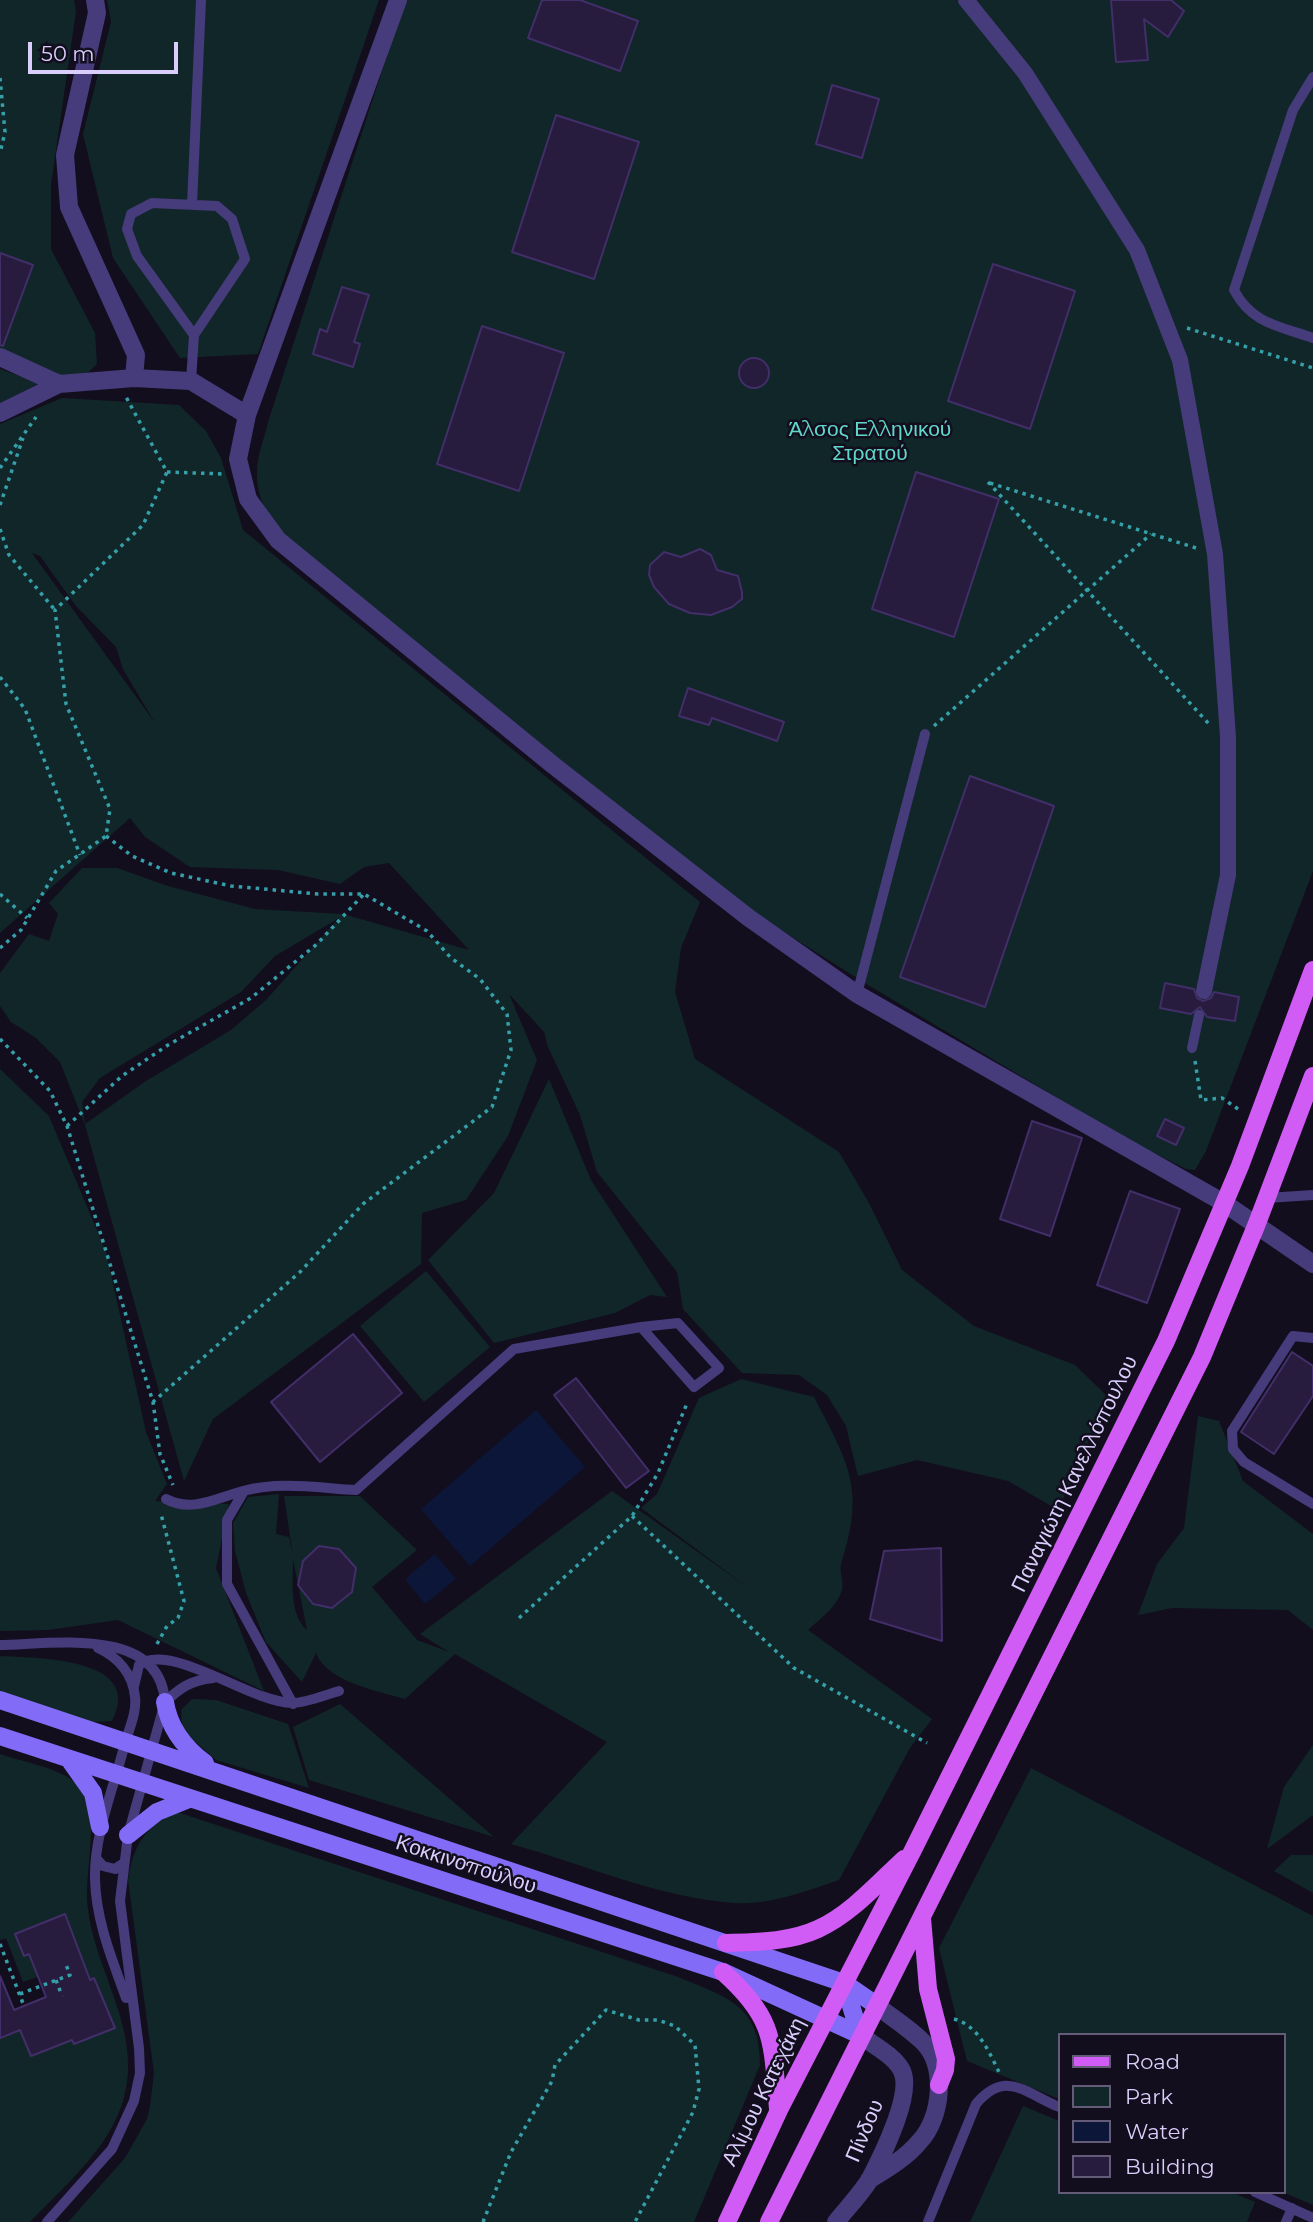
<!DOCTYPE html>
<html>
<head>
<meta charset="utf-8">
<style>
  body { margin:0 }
  #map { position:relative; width:1313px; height:2222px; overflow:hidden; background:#130e1e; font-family:Montserrat,sans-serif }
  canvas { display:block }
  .legend { position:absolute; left:1058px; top:2033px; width:228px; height:161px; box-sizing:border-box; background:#130e1e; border:2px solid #635b77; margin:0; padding:9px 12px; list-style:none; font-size:21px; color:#dacefc }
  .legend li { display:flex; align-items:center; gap:14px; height:35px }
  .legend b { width:35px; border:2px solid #635b77 }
  .scale { position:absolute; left:28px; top:42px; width:150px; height:32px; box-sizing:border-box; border:4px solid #dacefc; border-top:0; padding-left:9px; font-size:21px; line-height:24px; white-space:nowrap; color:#dacefc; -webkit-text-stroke:5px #130e1e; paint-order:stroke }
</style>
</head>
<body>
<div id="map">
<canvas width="1313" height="2222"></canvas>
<ul class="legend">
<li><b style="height:9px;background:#d15cf5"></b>Road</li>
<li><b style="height:19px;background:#112628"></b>Park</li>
<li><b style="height:19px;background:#0c1639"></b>Water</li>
<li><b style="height:19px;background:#271b3e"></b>Building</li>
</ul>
<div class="scale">50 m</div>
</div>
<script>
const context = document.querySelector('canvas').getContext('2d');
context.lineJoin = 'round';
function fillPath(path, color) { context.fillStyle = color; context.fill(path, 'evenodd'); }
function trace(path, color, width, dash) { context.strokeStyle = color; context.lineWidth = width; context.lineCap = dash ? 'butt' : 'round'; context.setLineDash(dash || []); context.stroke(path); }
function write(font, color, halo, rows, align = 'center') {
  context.font = font + ' Montserrat,sans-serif'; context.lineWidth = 5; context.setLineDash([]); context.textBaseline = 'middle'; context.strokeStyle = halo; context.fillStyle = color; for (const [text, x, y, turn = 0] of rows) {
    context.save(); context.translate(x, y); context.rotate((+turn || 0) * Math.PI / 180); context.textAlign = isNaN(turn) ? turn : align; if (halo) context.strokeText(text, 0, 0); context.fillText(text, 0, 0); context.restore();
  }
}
const green = new Path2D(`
  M0,0H74L76,11L51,185V249L95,333L97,364L78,382L0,357Z
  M107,0H379L258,354L180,358L113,258L83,134L111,22Z
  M405,0H1313V871L1206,1151L1195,1170L1186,1169L1130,1141L868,985L743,906L341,585C305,554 255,524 257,471C257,455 265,437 268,422Z
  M0,369L40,383L0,403Z
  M62,398L179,405L206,431L221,458L243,530L700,902L681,948L675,992L695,1059L839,1152L869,1203L902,1270L974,1326L1075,1365L1105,1394L1108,1412L1093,1432L1058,1510L1008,1481L917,1460L858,1476L846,1426L827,1395L799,1375L742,1373L683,1309L677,1272L597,1172L580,1115L548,1047L544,1032L509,994L537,1060L508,1136L466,1200L422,1213L421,1264L213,1419L184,1481L85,1125L60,1062L36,1038L11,1022L0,1006V973L29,934L49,941L58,914L49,903L82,868H117L168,886L255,909L343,914L469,950L389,863L364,867L340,884L278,870L190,867L145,837L130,818L0,933V424ZM32,553L40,556L76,606L116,647L123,669L155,723ZM339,918L266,1000L231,1030L146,1081L85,1124L82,1102L100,1078L241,992L275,956Z
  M0,1069L49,1116L106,1252L146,1432L167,1484L155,1501L229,1504L216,1568L264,1691L118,1620L48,1630L0,1631Z
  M549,1079L591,1180L667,1297L650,1295L615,1313L494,1343L428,1260L494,1193Z
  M426,1271L490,1347L424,1402L360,1326Z
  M741,1379L814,1397C848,1463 866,1488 841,1564C839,1572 844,1582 842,1590C836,1608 821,1618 808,1630L932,1719L910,1748L839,1880C806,1891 771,1905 735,1903C659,1898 584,1864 511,1844L607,1742L455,1654L405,1699C378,1691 327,1682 316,1653L302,1682L266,1642L246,1593L235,1551L233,1523L248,1497L279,1494L276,1534L289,1537L293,1556L284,1496H360L417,1550L372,1587L417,1640L449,1652L420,1634L612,1491L750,1589L641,1508L657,1494L699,1398ZM293,1559L307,1630C289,1615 293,1581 293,1559Z
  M1198,1416L1219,1421L1243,1481L1313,1534V1630L1288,1610L1172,1608L1138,1615L1157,1564L1184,1528Z
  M0,1656C35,1658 146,1657 112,1721L92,1722L0,1693Z
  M192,1699L216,1700L288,1724L309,1788L216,1760L182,1730L181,1710Z
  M340,1704L494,1837L309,1780L293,1727Z
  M1313,1745V1815L1267,1849L1284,1787Z
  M0,1754C25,1763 72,1769 85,1794C98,1818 86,1870 87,1899C91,1968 145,2030 123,2101C108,2150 65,2185 30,2222H0V2038L20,2030L31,2056L72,2040L74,2044L115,2027L94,1978L68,1989L81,1956L65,1915L16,1934L24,1956L29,1954L40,1976L23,1982L6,1938L0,1940Z
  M1031,1768L1313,1916V2205L1283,2192V2035H1059V2099L967,2061L939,1948Z
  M177,1812L675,1976C724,1996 761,2004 760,2065L694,2222H68L125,2158L147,2119L150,2106L154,2073L128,1880C133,1846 145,1826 177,1812Z
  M1291,1855H1313V1893L1274,1871Z
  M1023,2106L1059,2121V2192H1231L1255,2202L1247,2222H970Z`);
const water = new Path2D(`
  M536,1410L585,1467L470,1566L421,1509Z
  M435,1554L456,1579L425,1604L405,1579Z`);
const building = new Path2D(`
  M542,0H580L638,21L620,71L528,38Z
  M1111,0H1171L1184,11L1168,37L1144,19L1148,60L1116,62Z
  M832,85L879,99L862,158L816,144Z
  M556,115L639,142L594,279L512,252Z
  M0,253L33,265L3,346L0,345Z
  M993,264L1075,291L1030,429L948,401Z
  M342,287L369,295L354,342L360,344L353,367L313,354L320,329L327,332Z
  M482,326L564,353L519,491L437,464Z
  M739 373a15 15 0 1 1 30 0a15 15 0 1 1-30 0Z
  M916,472L999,499L954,637L872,609Z
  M700,549L711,555L717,570L738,576L742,592V599L732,607L711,615L690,613L669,604L654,587L649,575L650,565L664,552L681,557Z
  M688,688L784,722L777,741L712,718L709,725L679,716Z
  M970,776L1054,806L985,1007L900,977Z
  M1165,983L1194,989L1197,998L1203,1001L1211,998L1214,992L1239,997L1235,1021L1207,1017L1200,1007L1191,1014L1160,1008Z
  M1165,1119L1184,1128L1176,1145L1157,1136Z
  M1032,1121L1082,1138L1050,1236L1000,1219Z
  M1130,1191L1180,1209L1147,1303L1097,1285Z
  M353,1334L402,1393L320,1462L271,1402Z
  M1292,1352L1313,1366V1396L1274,1454L1241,1432Z
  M576,1378L649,1471L626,1488L554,1395Z
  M319,1546L339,1549L356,1568L352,1592L332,1608L313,1604L298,1585L303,1561Z
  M941,1548L942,1641L870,1619L884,1551Z
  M65,1914L90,1980L94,1978L115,2028L74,2044L72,2040L31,2056L20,2030L0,2038V1976L14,2010L46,1997L29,1954L24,1956L15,1934Z`);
const path = new Path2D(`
  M0,78L5,132L0,153
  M1187,328L1313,368
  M0,468L36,417
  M167,472L224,474
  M988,482L1209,724
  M990,483L1196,548
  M0,505L23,438
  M0,529L9,555L55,610
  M0,677L25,709L80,855
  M934,726L1151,534
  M106,836L132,856L171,873L231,886L318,894H364L427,931L451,958L480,979L507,1014L511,1050L492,1107L363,1204L300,1272L153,1402
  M0,894L27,918
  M0,948L21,930L56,871L106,836L110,809L66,704L55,610L143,525L167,472L126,397
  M0,1039L50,1091L67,1126L153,1402L160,1454L173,1485
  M1195,1061L1201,1100L1222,1098L1241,1111
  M67,1126L122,1076L168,1045L251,998L317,944L364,894
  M632,1516L794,1668L927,1743
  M519,1618L632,1516L658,1473L688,1401
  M157,1644L167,1626L178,1618L184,1601L161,1514
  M0,1944L24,2006
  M56,1980L62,1996
  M20,1994L70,1975L65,1962
  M954,2019C978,2025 989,2052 999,2072
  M483,2222L511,2152L552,2081L555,2065L606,2010L639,2020H658L675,2026L695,2045L699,2089L693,2112L635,2222`);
const service = new Path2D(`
  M1313,77L1293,110L1234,290C1252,324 1279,326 1313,338
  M192,205L201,0
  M191,381L194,335L245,259L232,219L217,206L152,203L131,214L127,229L137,256L194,335
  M857,994L925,734
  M1192,1048L1199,1015
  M1267,1198L1313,1195
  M1313,1338L1293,1336L1232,1431L1233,1449L1244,1462L1313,1504
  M244,1491L227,1520V1584L293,1704
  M166,1499C192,1513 216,1498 243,1491C279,1481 319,1488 356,1490L514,1349L641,1327L694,1387L719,1368L678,1323L641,1327
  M0,1645C54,1644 160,1626 165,1702L128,1835L120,1901L139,2048L140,2073L134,2101L112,2149L47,2222
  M98,1648C118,1657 133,1674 135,1697C137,1712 129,1729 125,1743C114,1788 94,1833 95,1879C96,1921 112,1959 126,1998
  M134,1686L139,1665C170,1641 252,1703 292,1703C306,1703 325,1695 339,1691
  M165,1702C180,1688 191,1680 213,1678
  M96,1858L103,1866L115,1869L124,1863
  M1255,2192L1313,2218
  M928,2222L976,2104C1006,2069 1025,2093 1059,2107
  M1286,2222L1292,2208`);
const pedestrian = new Path2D(`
  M966,0L1025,73L1137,250L1180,360L1215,554L1228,737V875L1204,991`);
const minor = new Path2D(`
  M95,0L97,13L65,155L69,207L136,355L134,378
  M398,0L247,415L238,459L248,499L278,540L553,765L749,918L857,994L1224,1203L1313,1264
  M0,357L59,384L134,378L191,381L247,415
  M0,413L59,384`);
const tertiary = new Path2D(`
  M869,2180C887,2169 906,2158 920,2141C942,2117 947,2066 923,2042C909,2028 891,2017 876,2005
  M836,2222C847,2208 861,2194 870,2179C882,2156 913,2094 902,2071C895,2056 873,2045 860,2035`);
const secondary = new Path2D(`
  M0,1700L844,1983L876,2005
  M165,1702C169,1728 185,1748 205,1763
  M0,1736L723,1972L860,2035
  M69,1759L93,1793L100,1827
  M128,1835L157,1812L189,1799
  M844,1983L860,2035`);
const primary = new Path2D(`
  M922,1918L928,1989L946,2059L945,2070L939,2085
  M726,1943C757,1942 790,1942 818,1929C851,1914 878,1883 904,1859
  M723,1972C776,2019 772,2042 778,2109
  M727,2222L779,2110L912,1852L1166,1341L1240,1166L1313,970
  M769,2222L1202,1357L1256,1226L1313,1076`);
const parkNames = [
  ["Άλσος Ελληνικού",870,430],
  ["Στρατού",870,454]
];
const streetNames = [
  ["Παναγιώτη Κανελλόπουλου",1075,1474,-64],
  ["Κοκκινοπούλου",466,1865,18],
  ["Αλίμου Κατεχάκη",764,2092,-64],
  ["Πίνδου",865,2131,-67]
];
fillPath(green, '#112628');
fillPath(water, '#0c1639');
fillPath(building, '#271b3e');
trace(building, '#422e69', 2);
trace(path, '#35a0a9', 3.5, [3.5, 5]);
trace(service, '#463b7b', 10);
trace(pedestrian, '#463b7b', 16);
trace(minor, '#463b7b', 18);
trace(tertiary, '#463b7b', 18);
trace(secondary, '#826bf6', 18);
trace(primary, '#d15cf5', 18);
write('21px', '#5fd7ca', '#130e1e', parkNames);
write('21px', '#dacefc', '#130e1e', streetNames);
</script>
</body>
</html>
